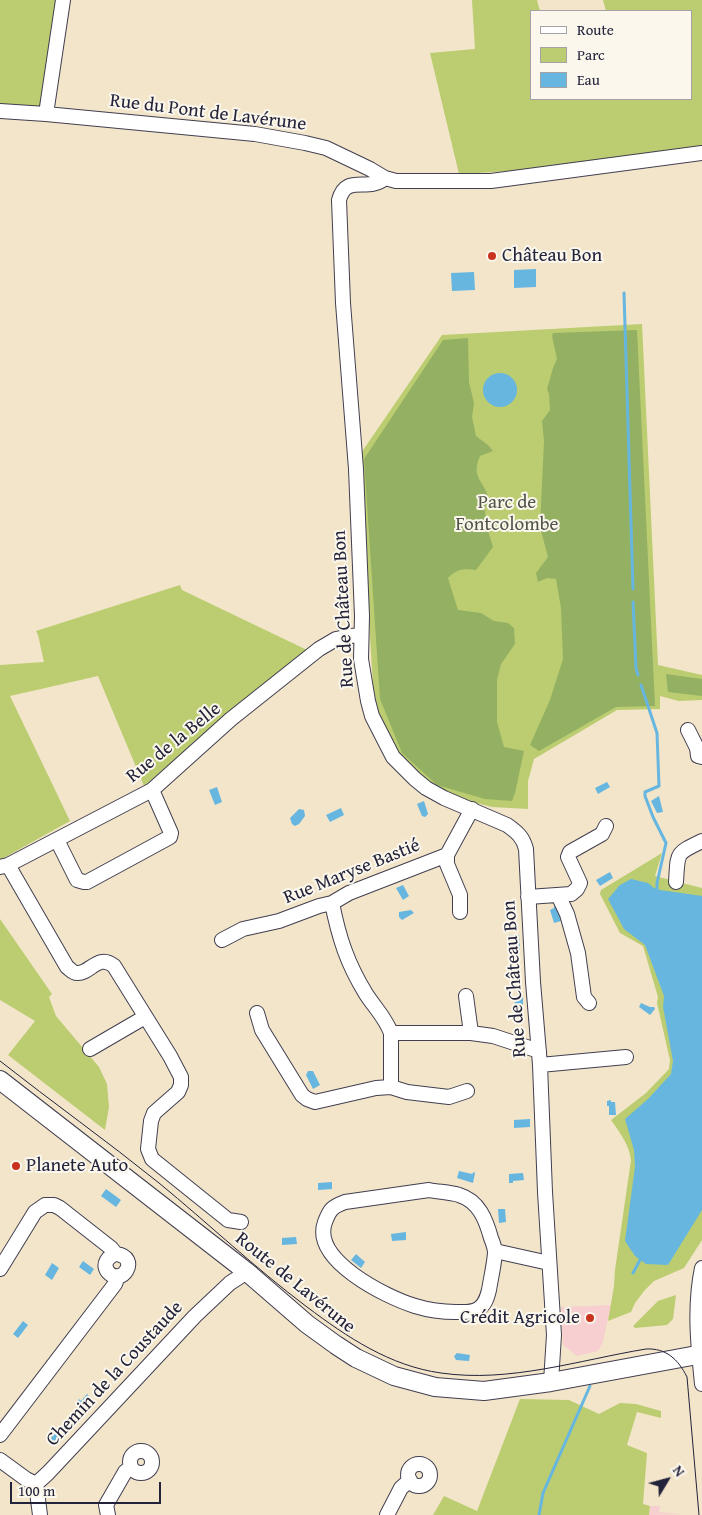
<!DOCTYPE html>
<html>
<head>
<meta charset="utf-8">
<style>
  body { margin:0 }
  #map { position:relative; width:702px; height:1515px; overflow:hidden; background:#f3e5ca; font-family:"Gentium Book Plus",serif }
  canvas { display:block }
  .legend { position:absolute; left:530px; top:10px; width:162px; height:90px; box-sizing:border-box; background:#fbf7ec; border:1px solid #a4a2a5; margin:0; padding:6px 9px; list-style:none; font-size:15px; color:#22223b }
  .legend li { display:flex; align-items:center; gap:10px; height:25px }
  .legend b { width:25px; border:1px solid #a4a2a5 }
  .north { position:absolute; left:642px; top:1455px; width:50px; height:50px; -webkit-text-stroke:4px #fbf7ec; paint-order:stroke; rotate:53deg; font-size:14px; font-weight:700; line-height:20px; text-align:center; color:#22223b }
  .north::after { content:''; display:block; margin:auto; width:18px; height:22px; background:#22223b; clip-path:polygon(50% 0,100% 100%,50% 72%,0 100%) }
  .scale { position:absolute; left:10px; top:1482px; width:151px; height:22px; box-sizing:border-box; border:2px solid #22223b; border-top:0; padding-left:6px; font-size:15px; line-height:18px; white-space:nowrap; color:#22223b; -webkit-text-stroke:4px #fbf7ec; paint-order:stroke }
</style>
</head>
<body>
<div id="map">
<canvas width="702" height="1515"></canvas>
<ul class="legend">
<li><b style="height:6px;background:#fff"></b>Route</li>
<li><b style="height:14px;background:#bbcd70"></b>Parc</li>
<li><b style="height:14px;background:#66b6e0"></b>Eau</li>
</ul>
<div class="north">N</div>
<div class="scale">100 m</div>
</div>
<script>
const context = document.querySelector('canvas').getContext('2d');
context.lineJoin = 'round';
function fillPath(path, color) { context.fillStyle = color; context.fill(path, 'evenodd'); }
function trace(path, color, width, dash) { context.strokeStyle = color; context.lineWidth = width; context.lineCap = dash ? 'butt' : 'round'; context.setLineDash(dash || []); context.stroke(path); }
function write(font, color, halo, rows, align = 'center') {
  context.font = font + ' "Gentium Book Plus",serif'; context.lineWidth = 4; context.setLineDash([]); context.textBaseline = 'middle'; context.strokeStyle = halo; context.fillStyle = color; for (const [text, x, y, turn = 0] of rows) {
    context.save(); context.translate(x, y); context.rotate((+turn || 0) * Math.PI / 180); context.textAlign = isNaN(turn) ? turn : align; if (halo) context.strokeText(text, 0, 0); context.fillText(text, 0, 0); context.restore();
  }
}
const built = new Path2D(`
  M611,1305L603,1342L598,1351L577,1356L563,1345L561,1307Z
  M650,1506H660L659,1512L682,1514L649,1515Z`);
const green = new Path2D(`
  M0,0H60L45,107L0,104Z
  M472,0H537L540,11H531V99H691V11H606L603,0H702V147L546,169L459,174L430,53L475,49Z
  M642,324L658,665L702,675V700L679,701L660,696V709L617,710L534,759L528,781V809L492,807L464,800L433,789L399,756L374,702L359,456L442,335Z
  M180,585L182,590L307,650L144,786L98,676L10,696L70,821L0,860V665L44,662L38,635L36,631Z
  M662,853L655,876L702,888V1240L684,1268L654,1281L644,1291L635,1303L631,1312L608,1321L614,1286L615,1270L631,1160C629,1144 620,1133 611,1120L646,1093L669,1069L670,1060L657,1003L658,997L643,946L620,933L600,894L601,890Z
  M0,919L52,994L49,997L56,1016L99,1067L107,1084L109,1107L105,1130L8,1055L35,1021L0,1000Z
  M676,1295L673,1319L667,1325L635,1328L633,1326L658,1301Z
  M520,1399L569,1400L599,1414L620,1403L636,1404L661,1411V1418L637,1412L627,1445L647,1453L643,1504L650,1506L649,1515H433L444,1496L477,1511Z`);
const forest = new Path2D(`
  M637,330L655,706L616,707L539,751L530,745L550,700L563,659L561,608L556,579L547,578L538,582L536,573L548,557L540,527L544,441L542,421L550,410L549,394L547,389L553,368L557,359L552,336L553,333Z
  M468,338L469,382L474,403L472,417L476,436L488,445L493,451L480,456C470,478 485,481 489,500L485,508L486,524L493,547L476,570C464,568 456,569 448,578L458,610L481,613L494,621L508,623L514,628L515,644L501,664L497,680V722L504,747L524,751L515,793L512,801L485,799L437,785L402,753L380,699L364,459L443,340Z
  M666,674L702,679V696L668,692Z`);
const water = new Path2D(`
  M536,269V287L514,288V270Z
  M474,272L475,290L452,291L451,273Z
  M483 390a17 17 0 1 1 34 0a17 17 0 1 1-34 0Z
  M607,782L610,787L598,794L595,788Z
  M217,787L222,802L215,805L209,790Z
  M659,796L663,812L657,813L651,801Z
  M424,801L428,814L425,817L422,816L417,804Z
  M341,808L344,815L330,822L326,815Z
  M299,809L304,810L305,816L299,824L295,826L292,824L290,818Z
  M610,872L613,878L600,886L596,880Z
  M631,879L648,883L654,888L660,890L702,896V1210L668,1265L646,1264L635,1256L625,1241L635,1167L634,1150L625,1119L648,1099L671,1074L673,1061L663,1007L664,996L645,945L624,929L608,899L620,885Z
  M403,885L409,896L403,900L396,888Z
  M554,906H557L561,921L554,923L550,910L554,908Z
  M411,910L414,913L402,920L399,917V912Z
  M509,935H519L520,950H512V940L509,939Z
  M513,996H523V1008L522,1011H519L517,1010Z
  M641,1003L650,1007H654L655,1009L650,1015L639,1007Z
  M308,1071H313L320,1085L313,1089L306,1075Z
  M611,1100V1102H615L616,1115H609V1106H607V1101Z
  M530,1119V1127L514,1128V1120Z
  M459,1171L472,1174L474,1172L475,1173L473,1183L457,1178Z
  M523,1173L524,1180L513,1181V1183H509V1174Z
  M332,1182V1189L318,1190V1183Z
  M106,1189L121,1200L116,1207L101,1196Z
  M498,1209H505L506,1222L499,1223Z
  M406,1232V1240L392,1241L391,1234Z
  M296,1237L297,1244L282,1245V1238Z
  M356,1254L365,1262L361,1268L351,1260Z
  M83,1261L94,1269L90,1275L79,1267Z
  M52,1263L59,1268L52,1280L45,1275Z
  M23,1321L28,1325L18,1338L13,1334Z
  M457,1353L470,1355L469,1361L456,1360L454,1356Z
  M87,1394L92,1399L83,1409L76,1403L79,1399L81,1401Z
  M60,1428L66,1435L56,1446L49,1440Z`);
const stream = new Path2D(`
  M624,293L633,589
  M633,602L636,668L638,675
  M641,685L657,733L659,786L645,792V796L653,817L666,843L657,883V893
  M633,1273L641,1258
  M539,1515L543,1493L590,1386`);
const minor = new Path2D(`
  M0,111L46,114L255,134L305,143L326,148L370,169L385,178L396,181H491L702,153
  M46,114L63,0
  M385,178C368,193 346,173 339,200L343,303L356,469L362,616L361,659L368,701L372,716L393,757L415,779L426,788L444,798L507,825C517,832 523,837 526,849L533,982L540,1065L545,1192L554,1335L551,1382
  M688,730L697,748L698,756L702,757
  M57,840L77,880L84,882H87L170,837L171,833L152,790
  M447,855V864L460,895V912
  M8,865L67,967C70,969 73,973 77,973C90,974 98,953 114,966L170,1056L181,1077V1085L178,1092L154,1113L151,1121L148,1149L152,1159L228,1220L241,1222
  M0,867L8,865L152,790L231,719L319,649L336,639L350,636L361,635
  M676,882C678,852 675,854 702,841
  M558,895L567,914L578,953L584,997L589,1003
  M528,897L571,894L577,889L580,883L568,857L570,852L602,834L606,826
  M332,903C339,938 347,963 366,994C375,1008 385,1017 391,1033H471L493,1036L539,1051
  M222,940L243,929L279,921L319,906L332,903L349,893L447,855L472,809
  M466,996L471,1033
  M257,1013L262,1030L302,1095L307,1099L315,1102L376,1088L391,1087V1033
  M90,1049L145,1017
  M540,1065L626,1057
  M391,1087L407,1092L449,1097L467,1091
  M429,1190C438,1192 450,1192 459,1195C479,1201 486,1220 491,1238C493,1243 495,1248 495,1253C494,1265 491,1278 489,1290C487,1298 485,1305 478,1309C472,1313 463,1312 456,1312C442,1312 428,1310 415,1306C386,1297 311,1260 325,1222C330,1209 332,1207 345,1202Z
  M495,1251L549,1263
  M702,1268C694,1306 698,1345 702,1384
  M0,1269L35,1212L45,1205H54L60,1208L111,1248L116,1254C141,1257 122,1288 108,1272C102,1264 108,1256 116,1254
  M0,1435L115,1284L118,1276
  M130 1462a11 11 0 1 1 22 0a11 11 0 1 1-22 0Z
  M0,1460L26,1479L36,1484
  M408 1475a11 11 0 1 1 22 0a11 11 0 1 1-22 0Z
  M36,1484L48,1473L195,1316L230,1283L247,1272
  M36,1484L40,1515
  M108,1515L106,1505L125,1472L131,1467
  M387,1515L401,1488L410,1480`);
const major = new Path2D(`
  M0,1080L247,1272L307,1324L336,1345L356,1358L394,1376L435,1387L484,1391L551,1382L702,1354`);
const tram = new Path2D(`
  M0,1061C52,1102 107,1141 159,1183C209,1224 255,1268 307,1307C347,1337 390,1366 441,1373C510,1383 579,1360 646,1349C666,1348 678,1359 687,1377L699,1515`);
const markers = [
  [492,256,5,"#c8321e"],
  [16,1166,5,"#c8321e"],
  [590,1318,5,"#c8321e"]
];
const streetNames = [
  ["Rue du Pont de Lavérune",208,113,7],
  ["Rue de Château Bon",344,609,-93],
  ["Rue de la Belle",174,743,-39],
  ["Rue Maryse Bastié",352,872,-22],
  ["Rue de Château Bon",515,979,-94],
  ["Route de Lavérune",295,1283,39],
  ["Chemin de la Coustaude",115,1374,-47]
];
const poiNames = [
  ["Château Bon",502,256],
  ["Planete Auto",26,1166],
  ["Crédit Agricole",580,1318,"right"]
];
const parkNames = [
  ["Parc de",507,503],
  ["Fontcolombe",507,525]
];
fillPath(built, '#f7cfd0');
fillPath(green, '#bbcd70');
fillPath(forest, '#94b062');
fillPath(water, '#66b6e0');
trace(stream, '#66b6e0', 3);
trace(minor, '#413f50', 16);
trace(major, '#413f50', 20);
trace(minor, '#fff', 14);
trace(major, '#fff', 18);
trace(tram, '#22223b', 1);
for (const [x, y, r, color] of markers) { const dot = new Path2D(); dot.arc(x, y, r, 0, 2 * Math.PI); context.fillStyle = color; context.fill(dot); trace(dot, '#fbf7ec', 2); }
write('19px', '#22223b', '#fbf7ec', streetNames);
write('19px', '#22223b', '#fbf7ec', poiNames, 'left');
write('19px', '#50554b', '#fbf7ec', parkNames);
</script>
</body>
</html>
